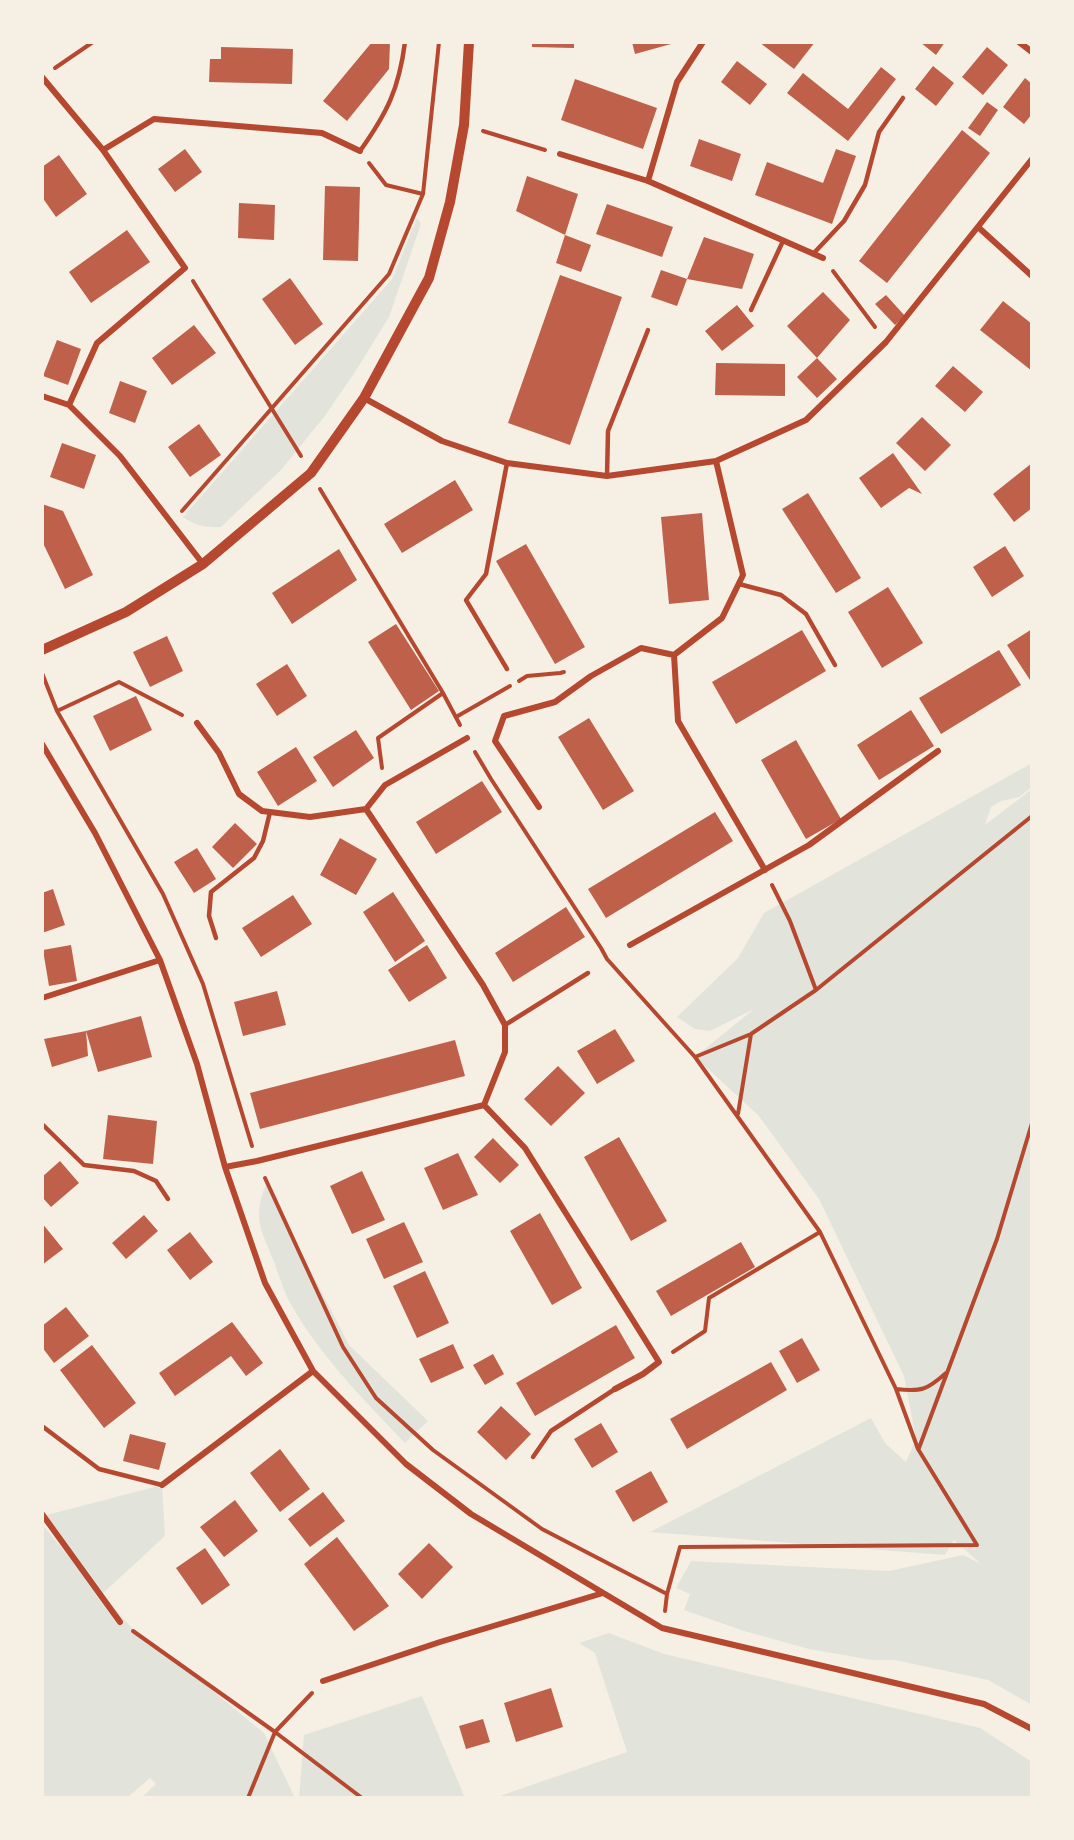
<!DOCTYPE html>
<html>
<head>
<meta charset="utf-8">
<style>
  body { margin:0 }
  #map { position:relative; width:1074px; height:1840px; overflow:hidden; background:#f6efe4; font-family:"Noto Serif",serif }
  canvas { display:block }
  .frame { position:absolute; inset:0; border:44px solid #f6efe4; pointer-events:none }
</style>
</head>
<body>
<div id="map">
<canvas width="1074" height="1840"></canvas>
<div class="frame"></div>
</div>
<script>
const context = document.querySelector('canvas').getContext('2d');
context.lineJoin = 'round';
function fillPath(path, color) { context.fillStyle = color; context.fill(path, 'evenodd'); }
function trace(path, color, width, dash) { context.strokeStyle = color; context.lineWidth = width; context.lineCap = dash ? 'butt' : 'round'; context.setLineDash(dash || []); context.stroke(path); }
const green = new Path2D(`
  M417,218L421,224L389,317L355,372L324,417L281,470L221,527C206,528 196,526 183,517L392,279Z
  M1032,763V787L1019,797L1001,801L991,807L985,825L1032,789V1705L988,1680L895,1660H872L809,1649L744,1631L684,1610L690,1594L676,1588L691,1561L889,1571L963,1555L981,1564L954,1540L945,1555L650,1532L871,1418L885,1443L906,1462L916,1439L904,1376L819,1199L759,1116L695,1057L754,1009L710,1031L695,1029L677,1017L738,958L764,913Z
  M266,1184L349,1345L428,1421L405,1443C363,1399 319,1355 289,1301C283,1289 279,1275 274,1262C261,1228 252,1220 266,1184Z
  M162,1485L165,1536L102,1594L144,1642L180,1664L264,1733L295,1798H141L156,1784L150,1778L127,1798H42V1524L78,1568L43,1516Z
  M609,1633L664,1654L980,1728L1032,1762V1798H494L627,1752L595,1653L579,1643Z
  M422,1696L465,1798H299L304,1735Z`);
const building = new Path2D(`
  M372,42H390L389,69L347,121L323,101Z
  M532,42H574V48L532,47Z
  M632,42H670L671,44L635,54Z
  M759,42H815L794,69Z
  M920,42H945L936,55Z
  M221,47L293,49L292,84L209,82L210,59H221Z
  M987,47L1008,65L983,95L962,77Z
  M737,61L767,84L750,105L721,82Z
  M933,66L954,83L936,106L915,89Z
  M881,67L896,79L848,141L787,93L803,73L848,109Z
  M1025,78L1032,84V114L1024,124L1003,107Z
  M575,79L657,108L643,149L561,120Z
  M987,102L998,110L980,136L968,128Z
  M962,130L990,153L887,283L859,261Z
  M699,139L741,154L732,181L690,166Z
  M185,149L202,172L175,192L158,169Z
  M836,149L856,156L832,224L755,195L767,162L823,183Z
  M59,155L87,194L56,217L42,197V167Z
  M527,176L578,194L565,235L516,211Z
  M325,186L360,187L358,261L323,260Z
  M239,203L275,205L274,240L238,238Z
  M607,204L673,227L662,257L596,234Z
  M127,230L150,262L91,303L69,272Z
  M565,235L591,245L581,272L556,263Z
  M704,237L754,254L742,289L687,279Z
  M661,270L687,279L677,306L651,297Z
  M560,275L622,297L570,445L508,423Z
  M290,278L323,324L295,345L262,299Z
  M823,292L850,320L817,358L787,326Z
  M886,295L905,316L895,325L875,304Z
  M1003,301L1032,324V371L980,330Z
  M737,305L754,326L722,351L705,331Z
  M194,325L216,353L172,385L152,358Z
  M57,340L81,349L68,385L43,376Z
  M817,358L837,379L817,398L797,377Z
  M716,363L785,364V396L715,395Z
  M953,366L983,392L965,412L935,386Z
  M120,381L147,391L135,423L109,413Z
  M922,417L951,445L925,471L896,443Z
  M199,424L221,455L190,477L168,447Z
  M62,443L96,455L84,489L50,477Z
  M893,453L922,494L909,488L881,508L859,478Z
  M1032,463V508L1014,522L993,494Z
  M455,480L473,510L402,553L384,524Z
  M808,493L861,578L836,593L782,509Z
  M42,504L63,511L93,575L65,589L42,541Z
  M702,513L709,600L669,604L661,517Z
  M526,544L585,647L555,664L496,561Z
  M1005,546L1024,576L992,597L973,567Z
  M339,549L357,580L292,624L272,593Z
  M888,587L923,643L882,668L848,612Z
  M396,624L439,691L411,710L368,642Z
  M1032,629V683L1007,645Z
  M802,630L826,671L736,724L712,682Z
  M167,636L183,671L150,687L133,652Z
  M999,650L1021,685L941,734L919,698Z
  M287,664L307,696L277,716L256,684Z
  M136,696L152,730L110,751L93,716Z
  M911,710L934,746L879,780L857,745Z
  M589,718L634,791L603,810L558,737Z
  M356,730L374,758L333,787L313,757Z
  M796,740L841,819L806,839L761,760Z
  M296,747L317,781L278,806L257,772Z
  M482,781L502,812L436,854L416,822Z
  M715,812L733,841L606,918L588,889Z
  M235,823L257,844L233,868L212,847Z
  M340,838L377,859L356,895L320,875Z
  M197,848L216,879L194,893L174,862Z
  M53,889L65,925L42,933V893Z
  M393,892L425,941L395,962L363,912Z
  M293,895L312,924L261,957L242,928Z
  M566,907L585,937L513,982L495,953Z
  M71,945L77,981L49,986L43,950Z
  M427,945L447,978L409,1002L388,970Z
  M277,991L286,1025L243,1036L234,1002Z
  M141,1016L152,1057L98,1072L86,1031Z
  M615,1029L635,1061L597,1084L577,1051Z
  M86,1031L88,1056L52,1067L44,1039Z
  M455,1040L465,1076L260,1129L250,1093Z
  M558,1066L585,1093L551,1126L524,1099Z
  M108,1115L157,1121L153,1164L103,1159Z
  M619,1137L667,1221L631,1241L584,1157Z
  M493,1138L519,1165L500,1183L474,1157Z
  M458,1153L478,1195L443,1210L424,1168Z
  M60,1161L79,1183L51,1207L42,1197V1177Z
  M362,1171L385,1220L352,1234L330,1186Z
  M540,1213L582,1288L552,1305L510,1231Z
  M144,1215L158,1231L126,1259L112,1243Z
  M404,1222L423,1262L384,1279L366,1239Z
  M42,1223L63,1249L42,1265Z
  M190,1232L213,1262L190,1280L167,1250Z
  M741,1242L755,1267L671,1316L656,1291Z
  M425,1271L449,1323L417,1338L393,1286Z
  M66,1307L89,1336L54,1363L42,1347V1326Z
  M232,1322L263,1363L246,1376L231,1356L175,1396L159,1373Z
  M616,1325L635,1358L535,1416L516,1383Z
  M802,1338L820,1370L797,1383L779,1351Z
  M453,1344L464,1368L431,1383L419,1359Z
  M92,1345L136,1403L104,1428L60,1370Z
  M493,1354L504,1374L485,1385L473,1365Z
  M771,1362L787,1390L687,1449L670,1419Z
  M501,1406L531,1434L506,1460L477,1432Z
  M601,1423L618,1452L592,1468L574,1439Z
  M130,1434L166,1443L159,1470L123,1461Z
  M280,1449L310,1489L280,1512L250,1473Z
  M651,1471L668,1502L633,1522L615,1491Z
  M323,1492L345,1521L310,1547L288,1519Z
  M235,1500L258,1531L224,1557L200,1527Z
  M337,1537L389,1606L354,1631L304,1564Z
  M429,1543L453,1567L422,1599L398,1574Z
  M205,1548L230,1585L202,1605L176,1568Z
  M551,1688L563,1727L516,1742L504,1703Z
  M483,1719L490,1742L466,1749L459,1726Z`);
const path = new Path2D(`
  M55,68L93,42
  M483,131L545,150
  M369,163L386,185L423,194
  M833,271L875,327
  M193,281L301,456
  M320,489L443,693L460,725
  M182,511L389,274L423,194L439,42
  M42,673L57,711L119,682L182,715
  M519,681L527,676L560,673L564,672
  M57,711L163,894L203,984L252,1146
  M456,717L510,686
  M475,752L491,779L601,948L607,959L695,1057L820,1232L896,1389L918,1449L977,1545L680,1547L667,1594L665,1611
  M382,768L378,738L443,693
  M772,885L790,921L816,990
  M695,1057L751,1034L816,990L1032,816
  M738,1114L751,1034
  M265,1178L343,1347L376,1398L433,1450L542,1529L667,1594
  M673,1352L705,1331L709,1298L820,1232
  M896,1389C921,1392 927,1390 946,1373
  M919,1448L997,1239L1032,1123
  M133,1631L275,1732L362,1798
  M248,1798L275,1732L312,1693`);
const service = new Path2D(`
  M360,151C387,113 399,89 405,42
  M813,254L844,221L865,185L879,132L903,98
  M751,310L783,241
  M607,476L608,431L648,330
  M739,584L781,595L806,614L835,665
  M507,669L466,600L486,574L507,463
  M216,938L209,916L211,892L254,858L263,841L270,812
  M505,1025L588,973
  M42,1124L84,1165L134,1171L156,1181L168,1199
  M42,1426L99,1469L162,1485
  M533,1457L551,1431L615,1389`);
const minor = new Path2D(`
  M1019,42L1032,52
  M42,77L103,150L185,268L97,343L69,405
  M103,150L154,119L322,133L360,151
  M560,154L648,181L823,258
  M648,181L677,82L703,42
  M978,227L1032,276
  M42,396L69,405L120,456L203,564
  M364,398L442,441L507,463L607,476L716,461L806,420L886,342L1032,159
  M716,461L743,575L722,618L674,655L678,721L765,870
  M197,723L219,753L239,794L262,811L310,817L366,809
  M42,744L95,833L160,960L197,1064L225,1167L265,1283L313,1371L406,1464L471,1514L662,1628L984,1704L1032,1729
  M539,807L495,741L504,716L555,702L591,676L641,648L674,655
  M630,945L809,845L938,751
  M42,998L160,960
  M484,1105L525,1148L659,1362L643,1374L615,1389
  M225,1167L257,1161L484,1105L505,1052V1025L483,985L366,809L385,785L467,738
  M162,1485L313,1371
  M42,1514L120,1622
  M323,1681L440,1642L603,1593`);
const tertiary = new Path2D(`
  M42,650L126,612L203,564L311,473L364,398L429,278L450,202L464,125L469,42`);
fillPath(green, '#e2e4dc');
fillPath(building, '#bf614a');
trace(path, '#b5482f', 4);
trace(service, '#b5482f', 4.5);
trace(minor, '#b5482f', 6);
trace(tertiary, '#b5482f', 10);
</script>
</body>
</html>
